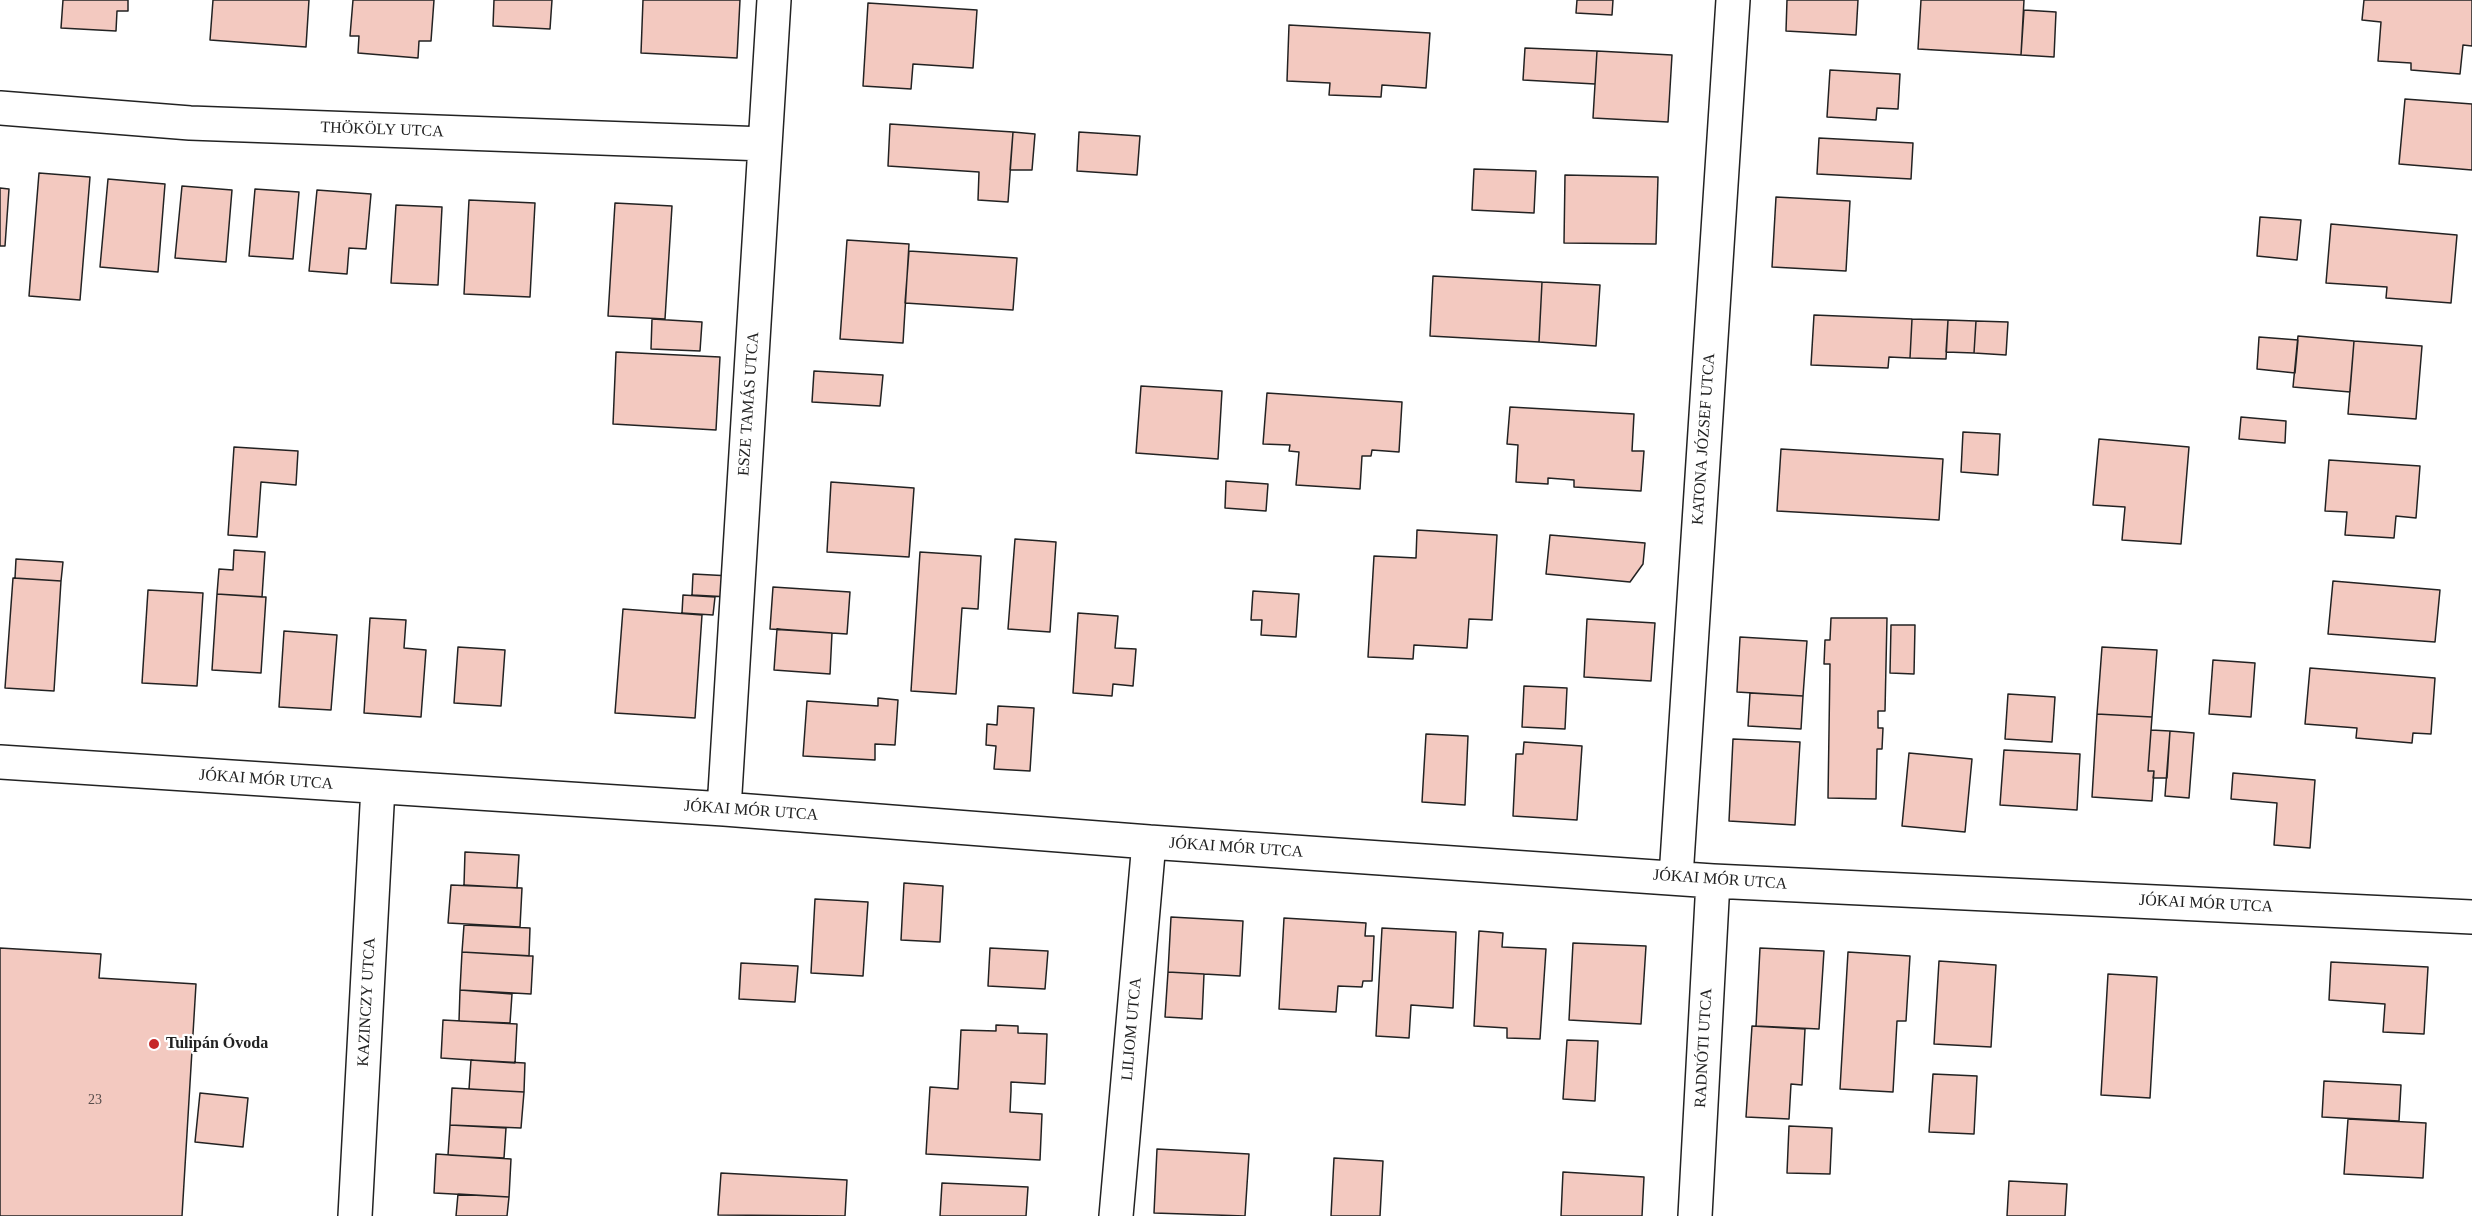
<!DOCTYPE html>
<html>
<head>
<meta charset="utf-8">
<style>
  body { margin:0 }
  canvas { display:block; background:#fff }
</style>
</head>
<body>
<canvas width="2472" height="1216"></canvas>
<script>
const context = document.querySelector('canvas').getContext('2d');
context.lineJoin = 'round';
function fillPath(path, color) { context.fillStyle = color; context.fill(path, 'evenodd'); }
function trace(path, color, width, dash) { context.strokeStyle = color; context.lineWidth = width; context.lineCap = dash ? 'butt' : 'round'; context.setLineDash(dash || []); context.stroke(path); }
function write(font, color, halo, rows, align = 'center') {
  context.font = font + ' "Times New Roman",serif'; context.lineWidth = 4.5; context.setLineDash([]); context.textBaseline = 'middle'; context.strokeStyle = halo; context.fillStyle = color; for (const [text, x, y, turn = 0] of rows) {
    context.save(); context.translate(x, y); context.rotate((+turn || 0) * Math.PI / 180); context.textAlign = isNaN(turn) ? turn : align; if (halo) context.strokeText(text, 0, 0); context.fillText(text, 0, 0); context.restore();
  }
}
const building = new Path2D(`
  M63,0H128V11H117L116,31L61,28Z
  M213,0H309L306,47L210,40Z
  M353,0H434L431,41H419L418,58L358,53L359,36H350Z
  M494,0H552L550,29L493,26Z
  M643,0H740L737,58L641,53Z
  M1577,0H1613L1612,15L1576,13Z
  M1787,0H1858L1856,35L1786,31Z
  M1921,0H2024L2021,55L1918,49Z
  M2364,0H2472V46L2463,45L2460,74L2411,70V63L2378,61L2381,22L2362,20Z
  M868,3L977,10L973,68L913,64L911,89L863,86Z
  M2024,10L2056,12L2054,57L2021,55Z
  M1289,25L1430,33L1426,88L1382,85L1381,97L1329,95L1330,83L1287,81Z
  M1525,48L1597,51L1595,84L1523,80Z
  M1597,51L1672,55L1668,122L1593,118Z
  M1830,70L1900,74L1898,109L1877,108L1876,120L1827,117Z
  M2405,99L2472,104V170L2399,164Z
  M890,124L1013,132L1008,202L978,200L979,172L888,166Z
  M1013,132L1035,134L1032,170H1010Z
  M1079,132L1140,136L1137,175L1077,171Z
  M1819,138L1913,143L1911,179L1817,174Z
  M1474,169L1536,171L1534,213L1472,210Z
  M39,173L90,177L80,300L29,296Z
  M1565,175L1658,177L1656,244L1564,243Z
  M108,179L165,184L158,272L100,267Z
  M182,186L232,190L226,262L175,258Z
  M0,188L9,189L5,246H0Z
  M255,189L299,192L293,259L249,256Z
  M317,190L371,194L366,249L349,248L347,274L309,271Z
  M1776,197L1850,201L1846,271L1772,267Z
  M469,200L535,203L530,297L464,294Z
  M615,203L672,206L665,319L608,316Z
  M396,205L442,207L438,285L391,283Z
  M2260,217L2301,220L2297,260L2257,256Z
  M2331,224L2457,235L2451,303L2386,298L2387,287L2326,283Z
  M847,240L909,244L903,343L840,339Z
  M909,251L1017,258L1013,310L905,303Z
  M1433,276L1542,282L1539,342L1430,336Z
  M1542,282L1600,285L1596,346L1539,342Z
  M1814,315L1912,319L1910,358L1889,357L1888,368L1811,365Z
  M652,319L702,322L700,351L651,349Z
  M1912,319L1948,320L1946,359L1910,358Z
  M1948,320L1976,321L1974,353L1946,352Z
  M1976,321L2008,322L2006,355L1974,353Z
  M2298,336L2354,341L2350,392L2293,387Z
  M2259,337L2298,340L2295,373L2257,369Z
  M2354,341L2422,346L2416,419L2348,414Z
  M616,352L720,357L716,430L613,424Z
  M814,371L883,375L880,406L812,402Z
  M1141,386L1222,391L1218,459L1136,453Z
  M1267,393L1402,402L1399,452L1372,450L1371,456H1362L1360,489L1296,485L1299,452L1289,451L1290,445L1263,444Z
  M1510,407L1634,414L1632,451H1644L1641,491L1574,487V480L1548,478V484L1516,482L1518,445L1507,444Z
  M2241,417L2286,421L2285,443L2239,439Z
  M1963,432L2000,434L1998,475L1961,472Z
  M2099,439L2189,447L2181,544L2122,540L2125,507L2093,505Z
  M234,447L298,451L296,485L261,482L257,537L228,535Z
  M1781,449L1943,459L1939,520L1777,511Z
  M2329,460L2420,466L2416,518L2396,516L2394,538L2345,535L2347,512L2325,511Z
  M1226,481L1268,484L1266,511L1225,508Z
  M831,482L914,488L909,557L827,552Z
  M1417,530L1497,535L1492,620L1469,619L1467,648L1414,645L1413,659L1368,657L1374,556L1416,558Z
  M1550,535L1645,543L1643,564L1630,582L1546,574Z
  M1015,539L1056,542L1050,632L1008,629Z
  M234,550L265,552L262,597L217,594L219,569L233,570Z
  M920,552L981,556L978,609L962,608L956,694L911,691Z
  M16,559L63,562L61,581L15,578Z
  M693,574L731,576L730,597L692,595Z
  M13,578L61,581L54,691L5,688Z
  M2333,581L2440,590L2435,642L2328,634Z
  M773,587L850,592L847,634L770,629Z
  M148,590L203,593L197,686L142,683Z
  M1253,591L1299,594L1296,637L1261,635L1262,620H1251Z
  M217,594L266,597L261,673L212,670Z
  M683,595L715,597L713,615L682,613Z
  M623,609L702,615L695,718L615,713Z
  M1078,613L1118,616L1115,648L1136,649L1133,686L1113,684L1112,696L1073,693Z
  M370,618L406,620L404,648L426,650L421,717L364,713Z
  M1831,618H1887L1885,711H1878V728H1883L1882,749H1877L1876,799L1828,798L1830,664H1824L1825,640H1830Z
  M1587,619L1655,623L1651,681L1584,677Z
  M1891,625H1915L1914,674L1890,673Z
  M777,629L832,633L830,674L774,670Z
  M284,631L337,635L331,710L279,707Z
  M1740,637L1807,641L1803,696L1737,692Z
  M458,647L505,650L501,706L454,703Z
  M2102,647L2157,650L2152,717L2097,714Z
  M2213,660L2255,663L2251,717L2209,714Z
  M2310,668L2435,678L2431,734L2413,733L2412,743L2356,738L2357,728L2305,724Z
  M1524,686L1567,688L1565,729L1522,727Z
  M1750,693L1803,696L1801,729L1748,726Z
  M2008,694L2055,697L2052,742L2005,739Z
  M878,698L898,700L895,745L875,744V760L803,756L807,701L878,706Z
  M998,706L1034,708L1030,771L994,769L996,746L986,745L987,724L997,725Z
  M2097,714L2152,717L2148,771H2154L2152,801L2092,797Z
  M2151,730L2170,731L2167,778H2153L2154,771H2148Z
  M2170,731L2194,733L2189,798L2165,796Z
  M1426,734L1468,736L1465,805L1422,802Z
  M1733,739L1800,742L1795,825L1729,821Z
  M1524,742L1582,746L1577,820L1513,816L1516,754H1523Z
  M2004,750L2080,754L2077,810L2000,805Z
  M1909,753L1972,759L1965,832L1902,826Z
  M2233,773L2315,780L2310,848L2274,845L2277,803L2231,799Z
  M465,852L519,855L517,888L464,885Z
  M904,883L943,886L940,942L901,940Z
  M451,885L522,888L520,927L448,923Z
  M815,899L868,902L863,976L811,973Z
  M1171,917L1243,921L1240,976L1168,972Z
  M1284,918L1366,923L1365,936H1374L1372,981H1363L1362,987L1338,986L1336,1012L1279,1009Z
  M464,925L530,928L529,956L462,952Z
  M1382,928L1456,932L1453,1008L1411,1005L1409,1038L1376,1036Z
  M1479,931L1503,933L1502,947L1546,949L1540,1039L1507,1038V1028L1474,1026Z
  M1573,943L1646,946L1641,1024L1569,1020Z
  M0,948L101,954L99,978L196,984L182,1216H0Z
  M990,948L1048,951L1045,989L988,986Z
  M1760,948L1824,951L1819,1029L1756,1026Z
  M462,952L533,956L531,994L460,990Z
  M1848,952L1910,956L1906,1021H1897L1893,1092L1840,1089Z
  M1939,961L1996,965L1991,1047L1934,1044Z
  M2331,962L2428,967L2424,1034L2383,1032L2385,1004L2329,1000Z
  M741,963L798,966L795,1002L739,999Z
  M1168,972L1204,974L1202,1019L1165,1017Z
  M2108,974L2157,977L2150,1098L2101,1095Z
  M460,990L512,994L510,1023L459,1021Z
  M443,1020L517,1024L515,1063L441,1058Z
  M996,1025L1018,1026V1033L1047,1034L1045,1084L1011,1082V1091L1010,1112L1042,1114L1040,1160L926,1154L930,1087L958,1089L961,1030L996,1031Z
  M1752,1026L1805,1029L1802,1085L1791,1084L1789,1119L1746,1117Z
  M1567,1040L1598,1041L1595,1101L1563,1099Z
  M471,1060L525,1063L524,1092L469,1089Z
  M1933,1074L1977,1076L1974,1134L1929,1132Z
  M2324,1081L2401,1085L2399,1121L2322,1117Z
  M452,1088L524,1092L521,1128L450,1125Z
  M200,1093L248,1098L243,1147L195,1142Z
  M2348,1119L2426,1123L2423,1178L2344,1174Z
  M450,1125L506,1128L504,1158L448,1155Z
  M1789,1126L1832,1128L1830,1174L1787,1173Z
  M1157,1149L1249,1154L1245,1216L1154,1213Z
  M436,1154L511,1159L509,1197L434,1193Z
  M1334,1158L1383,1161L1380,1216H1331Z
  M1563,1172L1644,1177L1642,1216H1561Z
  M721,1173L847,1180L845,1216L718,1215Z
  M2009,1181L2067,1184L2065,1216H2007Z
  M942,1183L1028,1187L1026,1216H940Z
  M458,1194L509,1197L507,1216H456Z`);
const street = new Path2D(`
  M0,108L190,123L765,144
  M0,762L724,809L1149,842L1713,881L2472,917
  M724,809L774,0
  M1676,877L1733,0
  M355,1216L378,787
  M1116,1216L1149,842
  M1695,1216L1713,881`);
const markers = [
  [154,1044,6,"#c62828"]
];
const numberNames = [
  ["23",95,1100]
];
const streetNames = [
  ["THÖKÖLY UTCA",382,130,2],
  ["ESZE TAMÁS UTCA",749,404,-86],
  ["KATONA JÓZSEF UTCA",1704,439,-86],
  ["JÓKAI MÓR UTCA",266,780,4],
  ["JÓKAI MÓR UTCA",751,811,4],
  ["JÓKAI MÓR UTCA",1236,848,4],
  ["JÓKAI MÓR UTCA",1720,880,4],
  ["JÓKAI MÓR UTCA",2206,904,3],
  ["KAZINCZY UTCA",367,1002,-87],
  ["LILIOM UTCA",1132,1029,-85],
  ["RADNÓTI UTCA",1704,1048,-87]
];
const poiNames = [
  ["Tulipán Óvoda",166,1044]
];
fillPath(building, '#f3c9c0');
trace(building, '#222', 1.5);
trace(street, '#222', 36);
trace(street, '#fff', 33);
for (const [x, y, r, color] of markers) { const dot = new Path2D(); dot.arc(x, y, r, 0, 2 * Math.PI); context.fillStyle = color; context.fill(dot); trace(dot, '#fff', 2); }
write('14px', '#564c4a', null, numberNames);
write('16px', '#222', '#fff', streetNames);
write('bold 16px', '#222', '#fff', poiNames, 'left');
</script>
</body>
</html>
